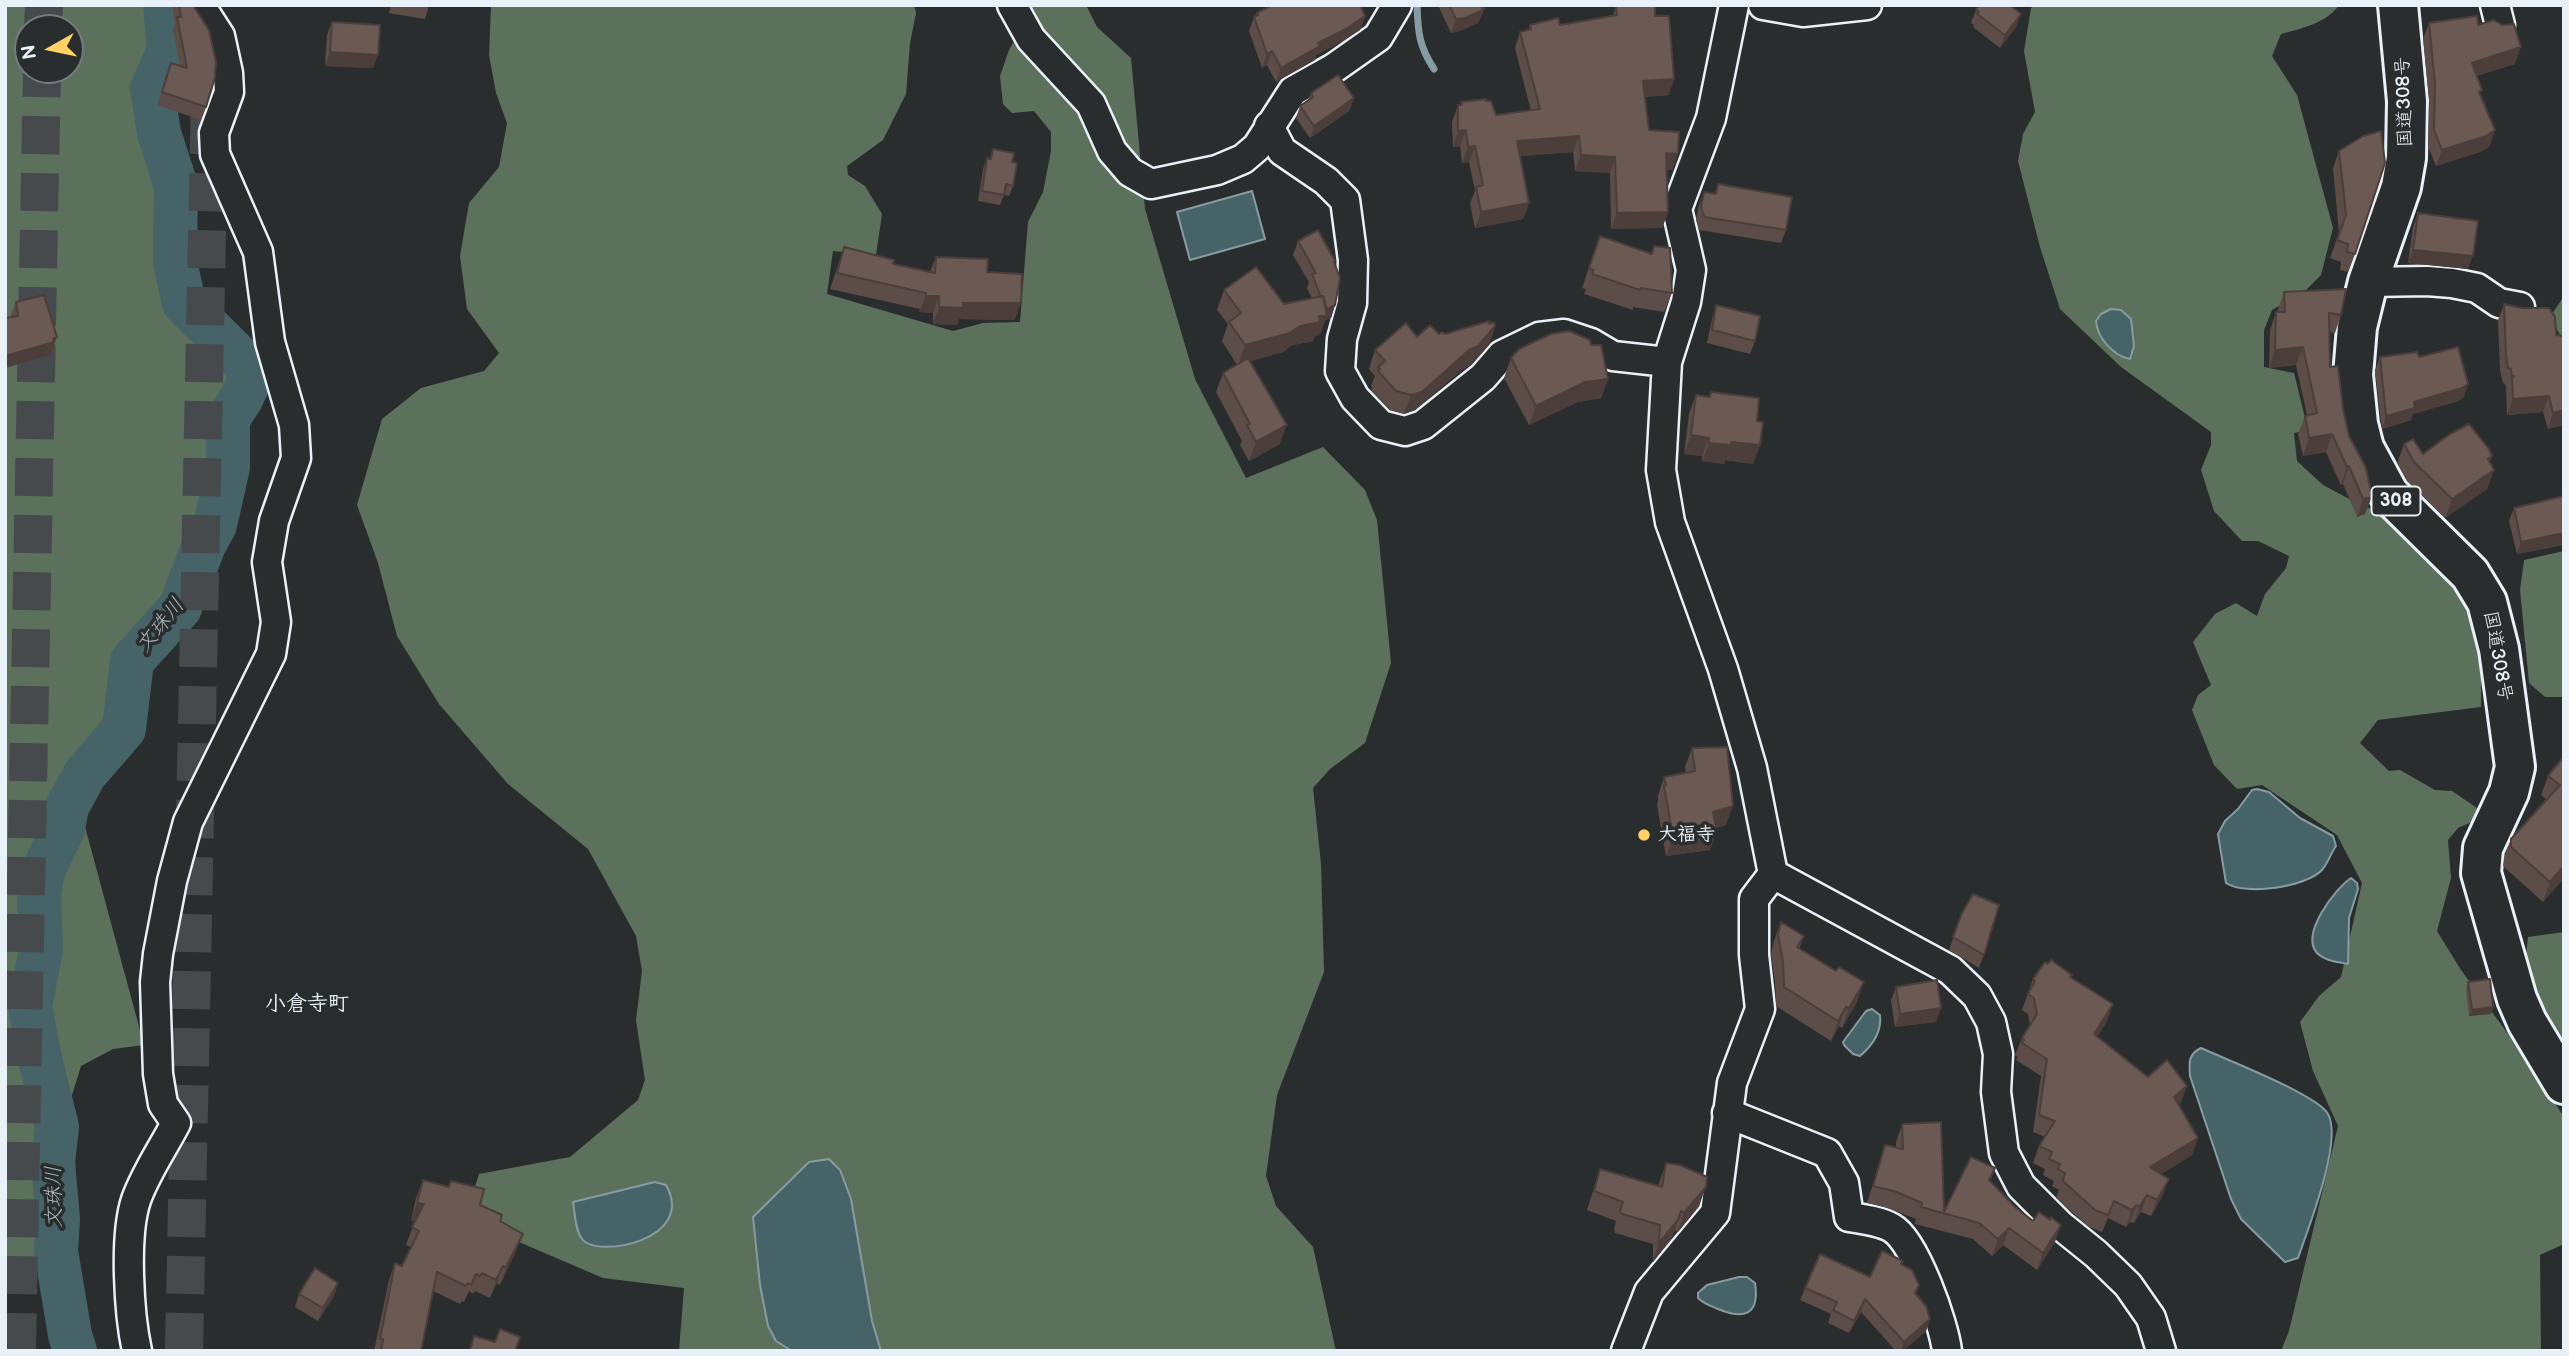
<!DOCTYPE html>
<html>
<head>
<meta charset="utf-8">
<style>
  body { margin:0 }
  #map { position:relative; width:2569px; height:1356px; overflow:hidden; background:#2a2d2e; font-family:"Balsamiq Sans",sans-serif }
  canvas { display:block }
  .frame { position:absolute; inset:0; border:7px solid #e8f1f8; pointer-events:none }
  .north { position:absolute; left:14px; top:14px; width:70px; height:70px; box-sizing:border-box; background:#2a2d2e; border:2px solid #767b7f; border-radius:50%; rotate:261deg; font-size:19px; font-weight:700; line-height:28px; text-align:center; color:#e8f1f8 }
  .north::after { content:''; display:block; margin:auto; width:24px; height:32px; background:#ffd166; clip-path:polygon(50% 0,100% 100%,50% 72%,0 100%) }
</style>
</head>
<body>
<div id="map">
<canvas width="2569" height="1356"></canvas>
<div class="frame"></div>
<div class="north">N</div>
</div>
<script>
const context = document.querySelector('canvas').getContext('2d');
context.lineJoin = 'round';
function fillPath(path, color) { context.fillStyle = color; context.fill(path, 'evenodd'); }
function trace(path, color, width, dash) { context.strokeStyle = color; context.lineWidth = width; context.lineCap = dash ? 'butt' : 'round'; context.setLineDash(dash || []); context.stroke(path); }
function write(font, color, halo, rows, align = 'center') {
  context.font = font + ' "Balsamiq Sans","Klee One",sans-serif'; context.lineWidth = 7; context.setLineDash([]); context.textBaseline = 'middle'; context.strokeStyle = halo; context.fillStyle = color; for (const [text, x, y, turn = 0] of rows) {
    context.save(); context.translate(x, y); context.rotate((+turn || 0) * Math.PI / 180); context.textAlign = isNaN(turn) ? turn : align; if (halo) context.strokeText(text, 0, 0); context.fillText(text, 0, 0); context.restore();
  }
}
const green = new Path2D(`
  M5,5H161L163,50L150,77V95L171,191L173,265L181,304L247,370L223,420L220,468L208,522L191,543L178,600L124,656L116,725L96,777L84,823L144,1045L113,1049L81,1066L63,1124L40,1249L12,1288L5,1290ZM28,28H70V70H28Z
  M491,5H914L916,13L910,43L906,94L883,140L847,166L848,175L865,186L882,214L876,255L833,251L827,294L953,331L983,323L1020,322L1028,222L1043,192L1051,151V132L1034,111L1012,113L1003,104L1000,76L1009,50L1031,11L1028,5H1086L1097,27L1131,58L1145,209L1195,379L1246,478L1323,447L1365,490L1377,520L1391,663L1365,743L1330,769L1313,788L1321,864L1324,972L1277,1095L1266,1176L1276,1206L1313,1247L1336,1351H679L684,1288L603,1278L505,1236L472,1197L479,1174L570,1157L638,1100L645,1080L636,1020L642,971L636,936L588,849L508,784L439,704L397,636L378,563L357,505L382,419L421,388L484,371L499,353L467,309L460,256L469,203L499,167L507,123L496,93L489,55Z
  M2036,5H2339C2327,23 2300,29 2281,34L2272,56L2297,95L2333,228L2321,275L2304,292L2272,310L2264,330V367L2294,373L2308,430L2294,433L2297,461L2323,485L2355,502L2405,524L2460,572L2481,631V707L2378,720L2360,743L2389,771L2400,770L2435,790L2452,791L2477,808L2474,821L2458,828L2448,840L2451,878L2437,931L2461,970L2514,1042L2564,1117V1244L2540,1255L2541,1351H2281L2289,1331L2338,1126L2313,1071L2300,1022L2319,996L2341,977L2362,883L2337,835L2262,785L2237,789L2214,765L2192,710L2198,695L2211,685L2193,642L2215,614L2236,603L2257,616L2265,594L2286,568L2289,556L2258,541H2242L2214,511L2201,470L2211,445V432L2121,367L2060,309L2040,247L2018,161L2023,134L2035,112L2024,51L2031,8Z
  M2564,296V342L2550,317Z
  M2564,551V697H2545L2529,683L2520,590L2524,560Z
  M2564,932V1050L2523,983L2528,937Z`);
const water = new Path2D(`
  M1252,191L1265,239L1190,260L1177,212Z
  M2111,309L2121,310L2131,319L2134,346L2130,359C2113,356 2097,337 2096,321L2101,314Z
  M2257,789L2269,792L2300,818L2333,836L2336,846C2331,853 2328,863 2322,870C2306,887 2246,896 2226,883L2218,834L2225,821L2238,809L2252,790Z
  M2351,878L2357,883L2358,889L2349,918L2348,964C2338,962 2325,961 2317,953C2300,934 2335,889 2351,878Z
  M1872,1009L1880,1015C1882,1032 1873,1045 1860,1056L1853,1054L1844,1045L1843,1042L1866,1011Z
  M2201,1048C2225,1059 2318,1095 2328,1114C2343,1141 2308,1229 2298,1258L2285,1262L2241,1219L2231,1199L2190,1076C2189,1063 2188,1054 2201,1048Z
  M829,1159L840,1170L851,1199L872,1321L881,1351H792L776,1341L768,1326L760,1285L753,1217L809,1162Z
  M655,1182L666,1185C697,1240 597,1259 582,1239C575,1230 575,1213 573,1202Z
  M1739,1277H1747L1755,1283C1760,1315 1744,1320 1718,1309C1711,1306 1704,1304 1698,1298V1293L1707,1285Z`);
const stream = new Path2D(`
  M1417,5C1418,33 1419,46 1434,69`);
const river = new Path2D(`
  M75,1351L70,1335L56,1251L58,1219L53,1162L57,1127L40,1059L30,1006L41,950L39,895L43,871L63,829L67,807L85,774L124,729L132,661L180,608L204,545L215,525L228,467V419L241,399L254,372L184,303L175,262L176,186L159,133L152,88L169,50L165,5`);
const highwayTunnel = new Path2D(`
  M43,28L44,5
  M17,1351L42,70
  M184,1351L211,42`);
const street = new Path2D(`
  M1012,5L1031,39L1091,104L1112,151L1130,172L1151,184L1217,170L1243,159L1257,147L1293,91L1334,68L1378,37L1397,5
  M1763,5L1803,12L1867,5
  M2495,5L2500,25
  M1269,126L1282,151L1326,181L1345,200L1353,260L1352,303L1342,339L1340,371L1355,398L1381,425L1405,431L1423,425L1483,377L1502,355L1539,337L1564,334L1591,343L1613,356L1667,362
  M2368,282L2427,281L2452,283L2477,288L2499,303L2520,307
  M1773,874L1950,970L1977,996L1991,1022L1998,1054L1996,1092L2004,1153L2021,1186L2060,1225L2096,1254L2128,1285L2151,1318L2161,1351
  M1727,1113L1827,1153L1844,1183L1849,1217C1863,1219 1880,1221 1892,1228C1915,1241 1944,1324 1947,1351
  M137,1351C129,1314 124,1236 136,1200C145,1174 163,1148 176,1123L163,1104L158,1074L155,982L158,954L172,881L188,822L271,654L276,622L267,562L274,521L296,458L294,425L270,342L258,252L215,154L214,133L229,92L228,73L220,36L200,5
  M1626,1351L1649,1292L1715,1213L1732,1083L1760,1009L1754,955V899L1773,874L1752,768L1723,669L1670,522L1661,470L1667,362L1686,302L1691,270L1677,209L1711,118L1734,5`);
const highway = new Path2D(`
  M2398,5L2407,101L2406,158L2401,187L2368,282L2357,327L2353,375L2358,424L2364,448L2389,494L2470,574L2487,602L2499,649L2515,767L2509,792L2483,848L2481,873L2517,999L2527,1022L2564,1084`);
const wall = new Path2D(`
  M172,5H193L206,107L201,120L157,105L171,63L180,66L173,30L175,23Z
  M391,5H429L425,19L389,13Z
  M1438,5H1486L1478,23L1460,31L1451,33Z
  M1616,6L1655,16L1669,95L1645,97L1649,130L1678,154L1672,170H1666L1668,212L1662,228L1611,229L1610,173L1575,171L1573,152L1520,156L1529,203L1523,219L1475,228L1470,203L1475,191L1469,162L1462,163L1460,146L1453,147L1452,122L1458,105H1460L1461,102L1486,101L1496,115L1531,111L1515,48L1520,32L1529,29L1530,25H1560L1613,16Z
  M1976,10L2016,27L2000,48L1973,27L1974,25L1971,23Z
  M1257,13L1365,16L1360,30L1341,42L1316,55L1315,60L1276,82L1267,65L1262,68L1249,31L1254,17H1256Z
  M332,22L373,68L325,66L327,35Z
  M2429,23L2478,25L2515,64L2476,76L2490,146L2480,152L2436,166L2428,146L2429,99L2423,39Z
  M1311,93L1354,98L1349,111L1310,138L1296,118L1300,106L1308,100Z
  M993,149L1012,162L1013,186L1009,196L1004,195L1000,205L978,201L983,169L987,158H990Z
  M2339,151L2355,254L2348,272L2340,270L2341,262L2330,258L2339,233L2333,168Z
  M1718,184L1786,230L1781,243L1699,230L1696,220L1699,205L1704,192L1715,193Z
  M2418,213L2468,269L2408,263L2413,227Z
  M1600,236L1651,253L1654,246L1672,293L1664,312L1633,307V310L1584,294L1586,289L1582,288Z
  M1298,241L1334,264L1335,305L1331,318L1325,320L1320,335L1315,336L1313,341L1293,345L1283,352L1250,361L1280,444L1249,461L1240,445L1242,441L1216,392L1223,373L1237,365L1222,341L1228,324L1217,310L1224,290L1284,304L1312,298L1307,288L1309,282L1293,255Z
  M844,247L893,264L930,272L936,257L987,272L1015,320L959,319L957,325L933,324V313L919,312L920,309L830,289Z
  M2284,292L2341,315L2335,333L2329,332L2330,367L2343,409L2349,436L2366,468L2365,514L2357,517L2343,484L2341,485L2326,452L2303,456L2298,434L2305,416L2307,415L2296,365L2269,368L2270,330L2276,312H2277Z
  M16,302L53,350L50,355L5,368V318L12,317L11,314Z
  M2504,304L2556,335L2564,336V425L2548,429L2543,412L2507,415L2506,385L2503,383L2500,371L2498,320Z
  M1716,305L1755,341L1750,354L1707,343L1712,319Z
  M1489,324L1495,326L1489,345L1471,365L1463,369L1415,410L1404,414L1390,410L1371,390L1372,387L1371,386L1375,376L1369,369L1375,350L1417,337L1445,334Z
  M1591,345L1608,379L1601,398L1578,402L1529,425L1504,378L1511,358Z
  M2380,357H2419L2464,397L2458,401L2413,414L2411,420L2382,429L2375,370Z
  M1711,392L1757,421L1760,445L1753,464L1725,460L1724,464L1702,461V456L1684,454L1689,414L1696,395L1709,397Z
  M2404,444L2423,454L2492,456L2490,462L2494,470L2487,489L2445,518L2407,481L2397,463Z
  M2564,496V545L2517,554L2509,521L2514,508Z
  M1692,748L1726,825L1716,828L1710,850L1666,856L1657,805L1658,801V796L1664,777L1686,773L1685,767Z
  M2564,762V878L2543,902L2503,866L2504,858L2511,839L2546,799L2541,795L2548,776Z
  M1962,913L1984,955L1979,968L1949,950Z
  M1781,922L1804,936L1799,949L1857,1002L1842,1028L1839,1026L1831,1041L1776,1006L1775,981L1771,954L1774,941Z
  M2071,977L2107,1021L2097,1037L2181,1103L2179,1104L2198,1138L2192,1155L2161,1174L2163,1195L2151,1216L2141,1212L2134,1223L2130,1222L2126,1227L2108,1218L2102,1232L2089,1227L2056,1198L2059,1190L2052,1186L2054,1181L2043,1175L2045,1169L2033,1163L2039,1146L2045,1137L2033,1132L2041,1076L2016,1060L2018,1057L2015,1055L2022,1038L2030,1025L2028,1014L2022,1010L2033,979Z
  M2468,982L2493,1007L2491,1014L2469,1016L2466,989Z
  M1896,987L1936,1022L1895,1027L1891,1000Z
  M1902,1125L1944,1212L1995,1168L1990,1181L2015,1207L2055,1242L2037,1270L2003,1245L1992,1256L1973,1239L1915,1224L1916,1219L1888,1208L1867,1203L1885,1145L1896,1147V1142Z
  M1666,1163L1699,1206L1678,1232L1675,1230L1671,1239L1653,1262V1244L1615,1233L1614,1229L1616,1221L1587,1210L1600,1169L1658,1186Z
  M423,1180L449,1187L451,1181L480,1205L502,1215L500,1221L516,1251L500,1285L497,1283L490,1298L475,1291L474,1294L469,1291L464,1302L462,1301L460,1304L433,1291L421,1351H374L389,1280L395,1263L402,1266L411,1247L406,1245L415,1221H411L416,1198Z
  M1902,1264L1919,1285L1916,1294L1930,1319L1926,1331L1903,1351H1896L1861,1312L1849,1333L1828,1323L1831,1314L1800,1300L1805,1288L1870,1277Z
  M338,1283L334,1296L318,1321L295,1307L299,1294Z`);
const shadedWall = new Path2D(`
  M1483,5H1486L1478,23L1460,31L1451,33L1456,19Z
  M2021,14L2016,27L2000,48L2005,35Z
  M1365,16L1360,30L1341,42L1316,55L1315,60L1276,82L1281,68L1318,43Z
  M2521,47L2515,64L2466,79L2472,63Z
  M1272,51L1267,65L1262,68L1267,54Z
  M330,52L378,55L373,68L325,66Z
  M1674,79L1669,95L1637,97L1643,81Z
  M1354,98L1349,111L1310,138L1314,126Z
  M1466,130L1460,146L1453,147L1458,131Z
  M2495,130L2490,146L2480,152L2436,166L2442,150Z
  M1579,136L1573,152L1511,157L1517,141Z
  M1475,146L1469,162L1462,163L1468,147Z
  M1666,153L1678,154L1672,170L1660,169Z
  M1581,155L1615,157L1610,173L1575,171Z
  M1529,203L1523,219L1475,228L1481,212Z
  M1668,212L1662,228L1611,229L1617,213Z
  M2413,250L2473,256L2468,269L2408,263Z
  M926,296H939L933,313L919,312Z
  M963,303H1021L1015,320L959,319L957,325L933,324L939,307Z
  M1335,305L1331,318L1325,320L1320,335L1315,336L1313,341L1293,345L1283,352L1238,365L1245,345L1300,326L1319,316H1324L1327,309Z
  M1495,326L1489,345L1471,365L1463,369L1415,410L1404,414L1411,395Z
  M57,337L50,355L5,368V356Z
  M2303,347L2296,365L2269,368L2275,350Z
  M1608,379L1601,398L1578,402L1529,425L1536,406L1585,382Z
  M2468,384L2464,397L2458,401L2413,414L2411,420L2382,429L2386,416L2414,402Z
  M2549,396L2543,412L2507,415L2513,399Z
  M2564,410V425L2548,429L2553,413Z
  M1287,425L1280,444L1249,461L1256,442Z
  M2332,434L2326,452L2303,456L2309,438Z
  M1691,435L1709,438L1702,456L1684,454Z
  M1731,442L1760,445L1753,464L1725,460L1724,464L1702,461L1709,443Z
  M2349,466L2343,484L2341,485L2347,467Z
  M2494,470L2487,489L2445,518L2452,499Z
  M2372,497L2365,514L2357,517L2363,499Z
  M2564,533V545L2517,554L2521,542Z
  M1733,806L1726,825L1707,831L1713,812Z
  M1717,831L1710,850L1666,856L1673,837Z
  M2564,866V878L2543,902L2550,882Z
  M1864,982L1857,1002L1842,1028L1849,1008Z
  M2113,1004L2107,1021L2088,1051L2094,1034Z
  M1846,1007L1839,1026L1831,1041L1838,1021Z
  M2493,1007L2491,1014L2469,1016L2472,1010Z
  M1941,1008L1936,1022L1895,1027L1900,1014Z
  M2187,1086L2181,1103L2168,1113L2174,1097Z
  M2198,1138L2192,1155L2144,1184L2150,1167Z
  M2169,1179L2163,1195L2151,1216L2157,1200Z
  M1706,1187L1699,1206L1678,1232L1684,1213Z
  M2147,1195L2141,1212L2134,1223L2140,1206Z
  M417,1203L424,1204L417,1221H411Z
  M2136,1205L2130,1222L2126,1227L2132,1210Z
  M1678,1220L1671,1239L1653,1262L1659,1243Z
  M2061,1225L2055,1242L2037,1270L2043,1253Z
  M2009,1228L2003,1245L1992,1256L1998,1239Z
  M523,1234L516,1251L500,1285L506,1267Z
  M503,1266L497,1283L490,1298L496,1280Z
  M338,1283L334,1296L318,1321L323,1308Z
  M1865,1299L1861,1312L1849,1333L1854,1321Z
  M1930,1319L1926,1331L1903,1351H1901L1904,1342Z`);
const building = new Path2D(`
  M179,5H193L209,30L216,62L215,77L206,107L162,92L171,63L187,68L177,17H181Z
  M1272,5H1360L1365,16L1346,29L1318,43L1320,46L1281,68L1272,51L1267,54L1254,17L1258,15L1257,13Z
  M1449,5H1483L1481,6L1483,10L1465,18L1456,19Z
  M1655,5V16H1669L1674,79L1643,81L1649,130L1679,132L1678,154L1666,153L1668,212L1617,213L1615,157L1581,155L1579,136L1517,141L1529,203L1481,212L1476,187L1483,185L1475,146L1468,147L1466,130L1458,131V105H1462L1461,102L1486,99V101H1491L1496,115L1540,109L1520,32L1531,29L1530,25L1558,18L1560,25L1617,15L1616,6Z
  M1979,5H2010L2021,14L2005,35L1977,14L1979,12L1976,10Z
  M2477,16L2478,25L2494,20L2502,25L2514,24L2521,47L2472,63L2482,90L2479,92L2495,130L2486,136L2442,150L2434,130L2435,83L2429,23Z
  M332,22L380,25L378,55L330,52Z
  M1338,75L1354,98L1314,126L1300,106L1313,97L1311,93Z
  M2381,131L2385,163L2355,254L2347,252L2348,244L2337,240L2346,215L2339,151L2363,136Z
  M993,149L1014,153L1012,162L1017,163L1013,186L1006,184L1004,195L982,191L987,158L991,159Z
  M1718,184L1792,197L1786,230L1704,217L1701,206L1704,192L1716,194Z
  M2418,213L2478,221L2473,256L2413,250Z
  M1318,230L1335,261L1334,262L1340,278L1335,305L1327,309L1323,296L1321,297L1312,274L1316,273L1298,241Z
  M1600,236L1652,254L1654,246L1670,248L1672,293L1641,288L1640,290L1592,274L1593,270L1589,268Z
  M844,247L894,260L893,264L935,273L936,257L988,259L987,272L1022,274L1021,303H963V308L939,307V296H926V293L837,273Z
  M1256,267L1284,304L1323,296L1327,316H1319L1320,322L1300,326L1290,333L1245,345L1229,322L1241,313L1224,290Z
  M2346,289L2341,315L2329,313L2330,367L2338,366L2343,409L2349,436L2366,468L2372,497L2363,499L2349,466L2347,467L2332,434L2309,438L2305,416L2317,413L2303,347L2275,350L2276,312H2285L2284,292Z
  M44,295L57,337L53,339L54,342L5,356V318L18,316L16,302Z
  M2504,304L2522,308H2549L2555,317L2556,335L2564,336V410L2553,413L2549,396L2513,399L2512,377L2514,376L2512,377L2511,369L2508,368L2506,355Z
  M1716,305L1760,316L1755,341L1712,330Z
  M1489,321V324L1494,322L1495,326L1478,346L1469,350L1422,392L1411,395L1396,391L1378,371L1380,369L1378,367L1385,361L1375,350L1406,323L1417,337L1430,325L1439,334L1442,332L1445,334Z
  M1569,331L1590,340L1591,345H1601L1608,379L1585,382L1536,406L1511,358L1519,349L1551,334Z
  M2458,347L2468,384L2462,388L2414,402L2415,408L2386,416L2380,357L2417,352L2419,357Z
  M1248,358L1287,425L1256,442L1247,425L1250,424L1223,373Z
  M1711,392L1759,398L1757,421L1763,422L1760,445L1731,442V445L1709,443V438L1691,435L1696,395L1710,397Z
  M2469,424L2489,449L2492,456L2488,459L2494,470L2452,499L2414,462L2404,444L2413,439L2423,454L2450,434Z
  M2564,496V533L2521,542L2514,508Z
  M1727,747L1733,806L1713,812L1717,831L1673,837L1664,786L1666,785L1664,777L1695,771L1692,748Z
  M2561,760L2564,762V866L2550,882L2511,847V839L2560,785L2548,776Z
  M1973,894L1999,905L1984,955L1953,937L1962,913Z
  M1781,922L1804,936L1797,947L1836,971L1839,967L1864,982L1849,1008L1846,1007L1838,1021L1784,987L1783,962L1778,935Z
  M2051,960L2072,975L2070,977L2113,1004L2094,1034L2148,1077L2167,1060L2187,1086L2174,1097L2198,1138L2150,1167L2169,1179L2157,1200L2147,1195L2140,1206L2136,1205L2132,1210L2114,1201L2108,1215L2095,1210L2063,1181L2065,1173L2058,1169L2060,1164L2049,1159L2052,1152L2039,1146L2055,1121L2039,1115L2047,1059L2022,1043L2024,1040L2022,1038L2037,1014L2034,998L2028,994L2035,981L2033,979L2045,962L2048,964Z
  M2490,979L2493,1007L2472,1010L2468,982Z
  M1937,980L1941,1008L1900,1014L1896,987Z
  M1941,1122L1944,1212L1971,1157L1995,1168L1989,1180L2015,1207L2033,1221L2039,1212L2050,1220L2051,1217L2061,1225L2043,1253L2009,1228L1998,1239L1979,1223L1921,1207L1922,1203L1894,1191L1873,1186L1885,1145L1903,1149L1902,1125L1904,1124Z
  M1666,1163L1680,1165L1707,1177L1706,1187L1684,1213L1681,1211L1678,1220L1659,1243L1660,1225L1622,1214L1620,1211L1623,1202L1594,1191L1600,1169L1662,1187Z
  M423,1180L449,1187L451,1181L484,1189L480,1205L502,1215L500,1221L523,1234L506,1267L503,1266L496,1280L482,1273L480,1276L476,1274L471,1285L468,1283L466,1286L437,1272L421,1351H381L383,1339H380L395,1263L402,1266L419,1231L412,1227L424,1204L417,1203Z
  M1882,1251L1903,1261L1901,1264L1912,1270L1919,1285L1915,1293L1926,1306L1930,1319L1904,1342L1865,1299L1854,1321L1833,1310L1837,1302L1805,1288L1820,1254L1870,1277Z
  M315,1268L338,1283L323,1308L299,1294Z
  M500,1329L520,1337L515,1351H470L474,1336L495,1342Z`);
const markers = [
  [1644,835,7,"#ffd166"]
];
const shields = [
  [2396,501,49]
];
const shieldNames = [
  ["308",2396,501]
];
const streetNames = [
  ["国道308号",2405,102,-92],
  ["国道308号",2497,656,80]
];
const poiNames = [
  ["大福寺",1658,835]
];
const waterNames = [
  ["文珠川",161,626,-51],
  ["文珠川",55,1197,-91]
];
const neighbourhoodNames = [
  ["小倉寺町",307,1005]
];
fillPath(green, '#5c715b');
fillPath(water, '#466468');
trace(water, '#879ca2', 2);
trace(stream, '#879ca2', 7);
trace(river, '#466468', 44);
trace(highwayTunnel, '#464a4c', 38, [38, 19]);
trace(street, '#e8f1f8', 33);
trace(highway, '#e8f1f8', 44);
trace(street, '#2a2d2e', 28);
trace(highway, '#2a2d2e', 38);
fillPath(wall, '#5c4d48');
fillPath(shadedWall, '#4b3e3b');
fillPath(building, '#6b5954');
trace(building, '#4b3e3b', 2);
for (const [x, y, r, color] of markers) { const dot = new Path2D(); dot.arc(x, y, r, 0, 2 * Math.PI); context.fillStyle = color; context.fill(dot); trace(dot, '#2a2d2e', 2.5); }
for (const [x, y, w] of shields) { const box = new Path2D(); box.roundRect(x - w / 2, y - 14.5, w, 29, 5); context.fillStyle = '#2a2d2e'; context.fill(box); trace(box, '#e8f1f8', 2); }
write('bold 18px', '#e8f1f8', null, shieldNames);
write('19px', '#e8f1f8', '#2a2d2e', streetNames);
write('bold 19px', '#e8f1f8', '#2a2d2e', poiNames, 'left');
write('italic 21px', '#a7b9be', '#2a2d2e', waterNames);
write('bold 21px', '#e8f1f8', '#2a2d2e', neighbourhoodNames);
</script>
</body>
</html>
